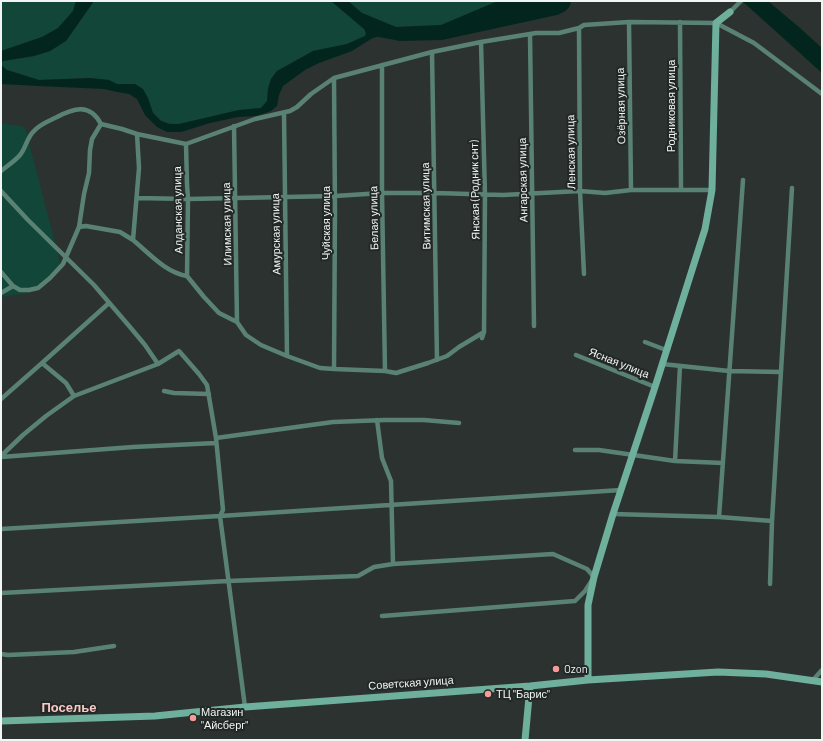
<!DOCTYPE html>
<html>
<head>
<meta charset="utf-8">
<style>
  body { margin:0 }
  #map { position:relative; width:823px; height:741px; overflow:hidden; background:#2c3230; font-family:Barlow,sans-serif }
  canvas { display:block }
  .frame { position:absolute; inset:0; border:2px solid #f1f5f3; pointer-events:none }
</style>
</head>
<body>
<div id="map">
<canvas width="823" height="741"></canvas>
<div class="frame"></div>
</div>
<script>
const context = document.querySelector('canvas').getContext('2d');
context.lineJoin = 'round';
function fillPath(path, color) { context.fillStyle = color; context.fill(path, 'evenodd'); }
function trace(path, color, width, dash) { context.strokeStyle = color; context.lineWidth = width; context.lineCap = dash ? 'butt' : 'round'; context.setLineDash(dash || []); context.stroke(path); }
function write(font, color, halo, rows, align = 'center') {
  context.font = font + ' Barlow,sans-serif'; context.lineWidth = 4; context.setLineDash([]); context.textBaseline = 'middle'; context.strokeStyle = halo; context.fillStyle = color; for (const [text, x, y, turn = 0] of rows) {
    context.save(); context.translate(x, y); context.rotate((+turn || 0) * Math.PI / 180); context.textAlign = isNaN(turn) ? turn : align; if (halo) context.strokeText(text, 0, 0); context.fillText(text, 0, 0); context.restore();
  }
}
const green = new Path2D(`
  M1,1H76L73,11L58,28L42,37L1,51Z
  M94,1H331L364,29L366,33L365,36L347,44L313,51L277,71L271,79L268,89L267,101L261,108L239,110L179,124C151,123 153,109 143,89L125,85L117,84L109,80L90,78L39,80L7,70L1,65L3,61L34,56L50,51L66,41Z
  M348,1H498L441,25L396,27L362,13Z
  M1,123L25,127L61,266L28,293L1,297Z`);
const water = new Path2D(`
  M76,1H94L66,41L50,51L34,56L3,61L1,64V51L42,37L58,28L73,11Z
  M331,1H348L362,13L396,27L441,25L498,1H571C570,10 564,12 557,15L442,40L400,41L379,37H376L371,39L352,51L319,63L305,70L283,86L279,95L277,106L271,111L256,116L238,117L210,123L181,132H167L157,127L145,115L137,99L129,94L117,92L104,89L38,86L1,84V65L7,70L39,80L90,78L109,80L117,84H135L143,89L148,98L153,113L161,121L169,124H179L239,110L261,108L267,101L268,89L271,79L277,71L313,51L347,44L365,36L366,33L364,29Z
  M742,1H768L800,28L822,48V73Z`);
const street = new Path2D(`
  M730,12L741,1
  M629,22L631,190
  M680,22L681,190
  M579,28L580,191L584,274
  M530,35L534,326
  M481,42L485,195L484,332L482,338
  M432,52L437,360
  M382,65V193L385,371
  M284,113L287,356
  M234,126L237,322
  M186,144L187,184L188,199L187,276
  M1,171C7,166 15,161 20,155C26,148 27,137 34,131C40,124 49,121 57,117C74,108 90,103 101,124
  M1,191L28,220L94,285L130,327L145,345L158,364
  M137,198L188,199L335,196L382,193H435L503,195L580,191L605,193L631,190H712
  M79,227L86,226L120,232L133,240L139,168L137,134
  M133,240C150,254 165,272 187,276L204,297L219,313L237,322L246,335L261,345L287,356L320,368L334,369L385,371L396,373L428,363L447,356L459,347L484,332
  M1,272L13,286L20,290H29L38,288L50,278L63,264L79,227L84,194L89,173L90,150L92,139L101,124L122,129L137,134L186,144L255,119L290,111L297,107L311,94L334,78L432,52L481,42L536,33H559L579,28L584,25L629,22L716,23L754,43L822,94
  M1,293L13,286
  M645,342L666,350
  M576,355L655,387
  M42,363L66,383L74,396
  M662,364L729,371L781,372
  M334,369L335,210L334,78
  M164,391L174,393L209,394
  M1,399L42,363L109,303
  M377,420L382,458L391,481L393,564
  M216,438L333,422L385,420H424L459,423
  M575,450H599L675,461L723,463
  M1,456L23,435L46,416L74,396L158,364L179,351L199,374L207,385L216,438L223,510L220,516L245,707
  M1,457L133,447L216,443
  M675,461L680,366
  M613,514L719,517L772,521
  M719,517L743,180
  M1,529L220,516L621,490
  M770,584L772,521L792,188
  M1,593L228,581L358,576L374,567L393,564L553,554L587,569L594,577L585,591L575,601L382,616
  M1,654L8,655L74,652L114,646
  M813,680L822,670`);
const secondary = new Path2D(`
  M588,680V605L594,577L613,514L655,387L705,229L712,190L716,23L730,12
  M1,721L155,716L245,707L530,686L588,680L718,672L766,674L822,682
  M525,740L530,686`);
const markers = [
  [556,669,4,"#f59b98"],
  [488,694,4,"#f59b98"],
  [193,718,4,"#f59b98"]
];
const streetNames = [
  ["Озёрная улица",621,106,-91],
  ["Родниковая улица",671,106,-90],
  ["Ленская улица",571,152,-91],
  ["Ангарская улица",523,180,-91],
  ["Янская (Родник снт)",475,190,-91],
  ["Витимская улица",426,206,-91],
  ["Алданская улица",178,210,-91],
  ["Белая улица",374,218,-91],
  ["Чуйская улица",326,223,-90],
  ["Илимская улица",227,224,-91],
  ["Амурская улица",276,234,-91],
  ["Ясная улица",619,363,22],
  ["Советская улица",411,683,-4]
];
const poiNames = [
  ["Ozon",564,669],
  ["ТЦ \"Барис\"",496,694],
  ["Магазин",201,712],
  ["\"Айсберг\"",201,725]
];
const quarterNames = [
  ["Поселье",69,708]
];
fillPath(green, '#114638');
fillPath(water, '#02261d');
trace(street, '#5a8274', 4.5);
trace(secondary, '#6eb09b', 7);
for (const [x, y, r, color] of markers) { const dot = new Path2D(); dot.arc(x, y, r, 0, 2 * Math.PI); context.fillStyle = color; context.fill(dot); trace(dot, '#222826', 1.5); }
write('11px', '#f1f5f3', '#222826', streetNames);
write('11px', '#f1f5f3', '#222826', poiNames, 'left');
write('bold 13px', '#fcc8c5', '#222826', quarterNames);
</script>
</body>
</html>
